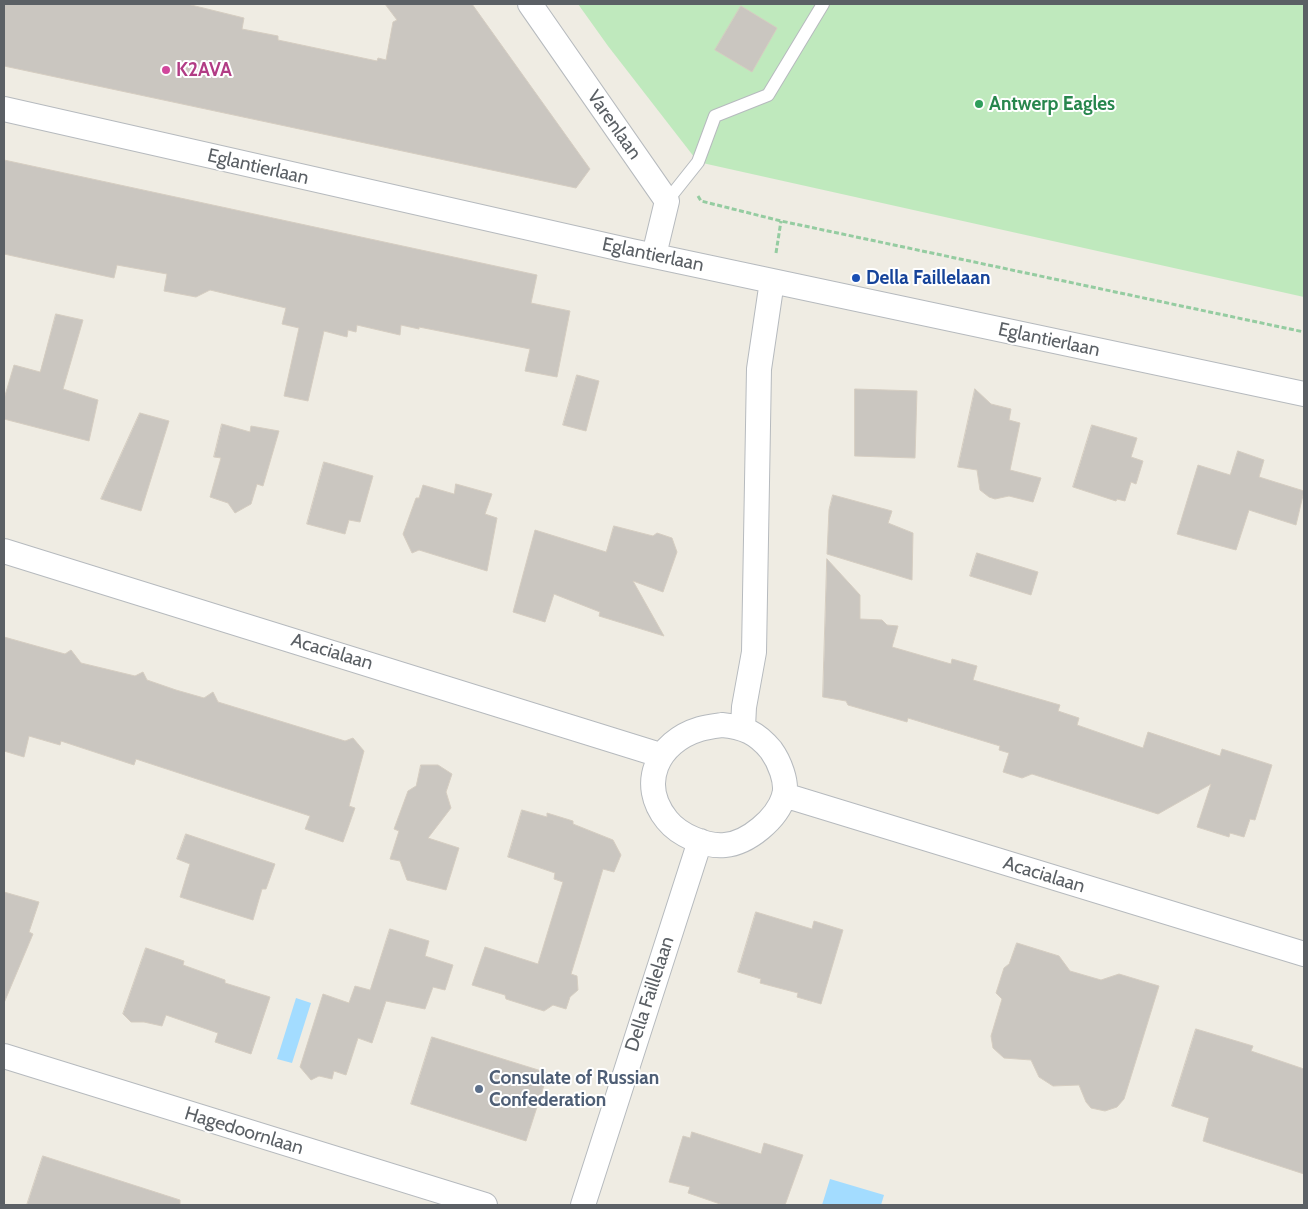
<!DOCTYPE html>
<html>
<head>
<meta charset="utf-8">
<style>
  body { margin:0 }
  #map { position:relative; width:1308px; height:1209px; overflow:hidden; background:#efece3; font-family:Cabin,sans-serif }
  canvas { display:block }
  .frame { position:absolute; inset:0; border:5px solid #5b6065; pointer-events:none }
</style>
</head>
<body>
<div id="map">
<canvas width="1308" height="1209"></canvas>
<div class="frame"></div>
</div>
<script>
const context = document.querySelector('canvas').getContext('2d');
context.lineJoin = 'round';
function fillPath(path, color) { context.fillStyle = color; context.fill(path, 'evenodd'); }
function trace(path, color, width, dash) { context.strokeStyle = color; context.lineWidth = width; context.lineCap = dash ? 'butt' : 'round'; context.setLineDash(dash || []); context.stroke(path); }
function write(font, color, halo, rows, align = 'center') {
  context.font = font + ' Cabin,sans-serif'; context.lineWidth = 4; context.setLineDash([]); context.textBaseline = 'middle'; context.strokeStyle = halo; context.fillStyle = color; for (const [text, x, y, turn = 0] of rows) {
    context.save(); context.translate(x, y); context.rotate((+turn || 0) * Math.PI / 180); context.textAlign = isNaN(turn) ? turn : align; if (halo) context.strokeText(text, 0, 0); context.fillText(text, 0, 0); context.restore();
  }
}
const green = new Path2D(`
  M578,4H1304V297L698,162L608,46Z`);
const water = new Path2D(`
  M296,998L311,1003L292,1063L277,1059Z
  M830,1179L884,1195L881,1205H822Z`);
const building = new Path2D(`
  M4,4H187L244,18L242,29L278,36V40L377,61L378,58L386,60L393,22L397,20L385,4H472L590,169L576,188L4,66Z
  M741,6L777,28L752,72L715,50Z
  M4,160L537,275L531,303L570,311L557,377L525,371L530,349L419,327V329L401,325L400,335L357,325L356,332L348,330L347,337L324,331L308,401L284,396L299,328L282,324L286,308L210,290L196,297L164,291L167,274L117,265L114,278L4,254Z
  M56,314L83,320L63,389L98,400L89,441L4,419V399L14,365L40,372Z
  M577,375L599,381L586,431L563,425Z
  M855,389L917,391L915,458L855,456Z
  M975,389L991,404L1011,409L1009,420L1020,423L1010,470L1041,478L1033,502L1009,496L995,499L989,497L980,490L977,470L958,467Z
  M140,413L169,421L141,511L101,499Z
  M222,424L250,432L251,426L279,431L263,486L257,484L251,504L235,513L228,503L210,497L221,458L214,457Z
  M1092,425L1137,438L1131,457L1143,461L1136,484L1131,482L1125,501L1117,499L1116,501L1073,487Z
  M1238,451L1264,460L1259,477L1304,491L1296,525L1249,510L1236,550L1177,534L1198,465L1230,475Z
  M324,462L373,476L360,522L349,520L345,534L307,524Z
  M456,484L492,494L485,514L497,518L487,571L419,550L412,553L403,534L416,498H419L423,485L454,494Z
  M833,495L892,511L888,523L913,533L912,580L827,554L829,510Z
  M614,526L653,536L657,533L672,538L677,552L663,592L633,581L664,636L599,616L600,612L554,594L545,622L513,612L535,530L606,552Z
  M977,553L1038,572L1031,595L970,576Z
  M827,559L860,595V619L882,620L887,625L898,626L892,647L951,664L952,659L977,666L973,680L1060,705L1058,711L1079,718L1077,725L1143,748L1148,732L1220,756L1222,749L1272,765L1255,820L1250,819L1244,837L1230,833L1229,837L1197,827L1211,784L1158,814L1032,774L1022,778L1003,772L1009,753L999,750L1000,746L908,718L907,722L848,705L846,701L823,697Z
  M4,637L65,654L71,650L81,663L135,676L143,672L147,680L176,690L204,698L213,692L218,702L345,741L353,738L364,751L349,806L355,808L343,842L305,829L310,816L136,759L134,765L61,741L60,745L29,736L24,757L4,751Z
  M421,765H438L452,774L446,792L451,808L428,838L459,848L446,890L407,880L400,861L390,859L399,831L394,829L408,791L416,786Z
  M522,810L547,817V813L573,821V824L613,840L621,855L614,872L603,869L571,974L577,976L578,990L570,997L566,1009L553,1005L544,1011L506,999L505,995L472,985L485,947L538,964L563,882L554,879L555,873L508,857Z
  M186,834L275,864L266,889H262L253,920L180,897L190,864L177,859Z
  M4,892L39,902L29,932L33,934L4,1003Z
  M756,912L812,929L814,921L843,930L821,1004L797,997L798,993L760,983L761,979L738,972Z
  M390,929L429,941L425,956L453,965L445,990L433,987L425,1009L386,1001L372,1043L358,1038L346,1075L334,1071L332,1079L319,1076L311,1080L300,1067L323,994L349,1003L355,986L370,990Z
  M1017,943L1059,956L1070,971L1101,980L1119,974L1159,986L1124,1099L1117,1107L1105,1111L1091,1108L1086,1102L1079,1085L1053,1086L1039,1077L1031,1060L1004,1058L993,1048L991,1036L1002,999L996,993L1004,968L1009,964Z
  M146,948L184,961L183,965L225,980V983L270,997L251,1054L215,1042L218,1033L166,1015L162,1026L144,1022H131L123,1014Z
  M1196,1029L1253,1046L1251,1051L1304,1069V1174L1203,1141L1209,1118L1172,1106Z
  M432,1037L548,1073L526,1141L411,1104Z
  M692,1132L761,1154L764,1143L803,1155L785,1205H723L688,1193L690,1187L669,1182L683,1136L690,1138Z
  M43,1156L180,1200V1205H27Z`);
const path = new Path2D(`
  M698,196L701,201L781,221L1304,332
  M776,253L781,221`);
const lane = new Path2D(`
  M667,201L698,162L715,116L768,95L823,4`);
const street = new Path2D(`
  M530,4L667,201L654,255
  M4,109L631,251L1304,394
  M4,551L660,755
  M722,725C744,727 757,733 771,750C779,761 788,782 784,796C777,819 748,843 725,845C706,847 679,835 667,820C638,784 657,742 700,729C707,727 715,726 722,725Z
  M743,727L744,707L754,652L759,369L772,281
  M784,795L1304,954
  M4,1056L485,1205
  M583,1205L700,841`);
const markers = [
  [166,70,5,"#d1479c"],
  [979,104,5,"#2e9e5b"],
  [856,278,5,"#1a4fb4"],
  [479,1089,5,"#5c6f8a"]
];
const hotelNames = [
  ["K2AVA",176,70]
];
const leisureNames = [
  ["Antwerp Eagles",989,104]
];
const streetNames = [
  ["Varenlaan",614,125,55],
  ["Eglantierlaan",258,167,13],
  ["Eglantierlaan",653,255,12],
  ["Eglantierlaan",1049,340,12],
  ["Acacialaan",332,652,17],
  ["Acacialaan",1044,875,17],
  ["Della Faillelaan",650,994,-72],
  ["Hagedoornlaan",244,1131,17]
];
const transitNames = [
  ["Della Faillelaan",866,278]
];
const serviceNames = [
  ["Consulate of Russian",489,1078],
  ["Confederation",489,1100]
];
fillPath(green, '#bfe9bd');
fillPath(water, '#a3dcff');
fillPath(building, '#cac6c0');
trace(building, '#d5cdc1', 1);
trace(lane, '#b6babe', 14);
trace(street, '#b6babe', 26);
trace(path, '#95cca1', 3, [5, 2.5]);
trace(lane, '#fff', 12);
trace(street, '#fff', 24);
for (const [x, y, r, color] of markers) { const dot = new Path2D(); dot.arc(x, y, r, 0, 2 * Math.PI); context.fillStyle = color; context.fill(dot); trace(dot, '#fff', 2); }
write('bold 19px', '#b23c85', '#fff', hotelNames, 'left');
write('bold 19px', '#27864d', '#fff', leisureNames, 'left');
write('19px', '#5b6065', '#fff', streetNames);
write('bold 19px', '#164399', '#fff', transitNames, 'left');
write('bold 19px', '#4e5e75', '#fff', serviceNames, 'left');
</script>
</body>
</html>
